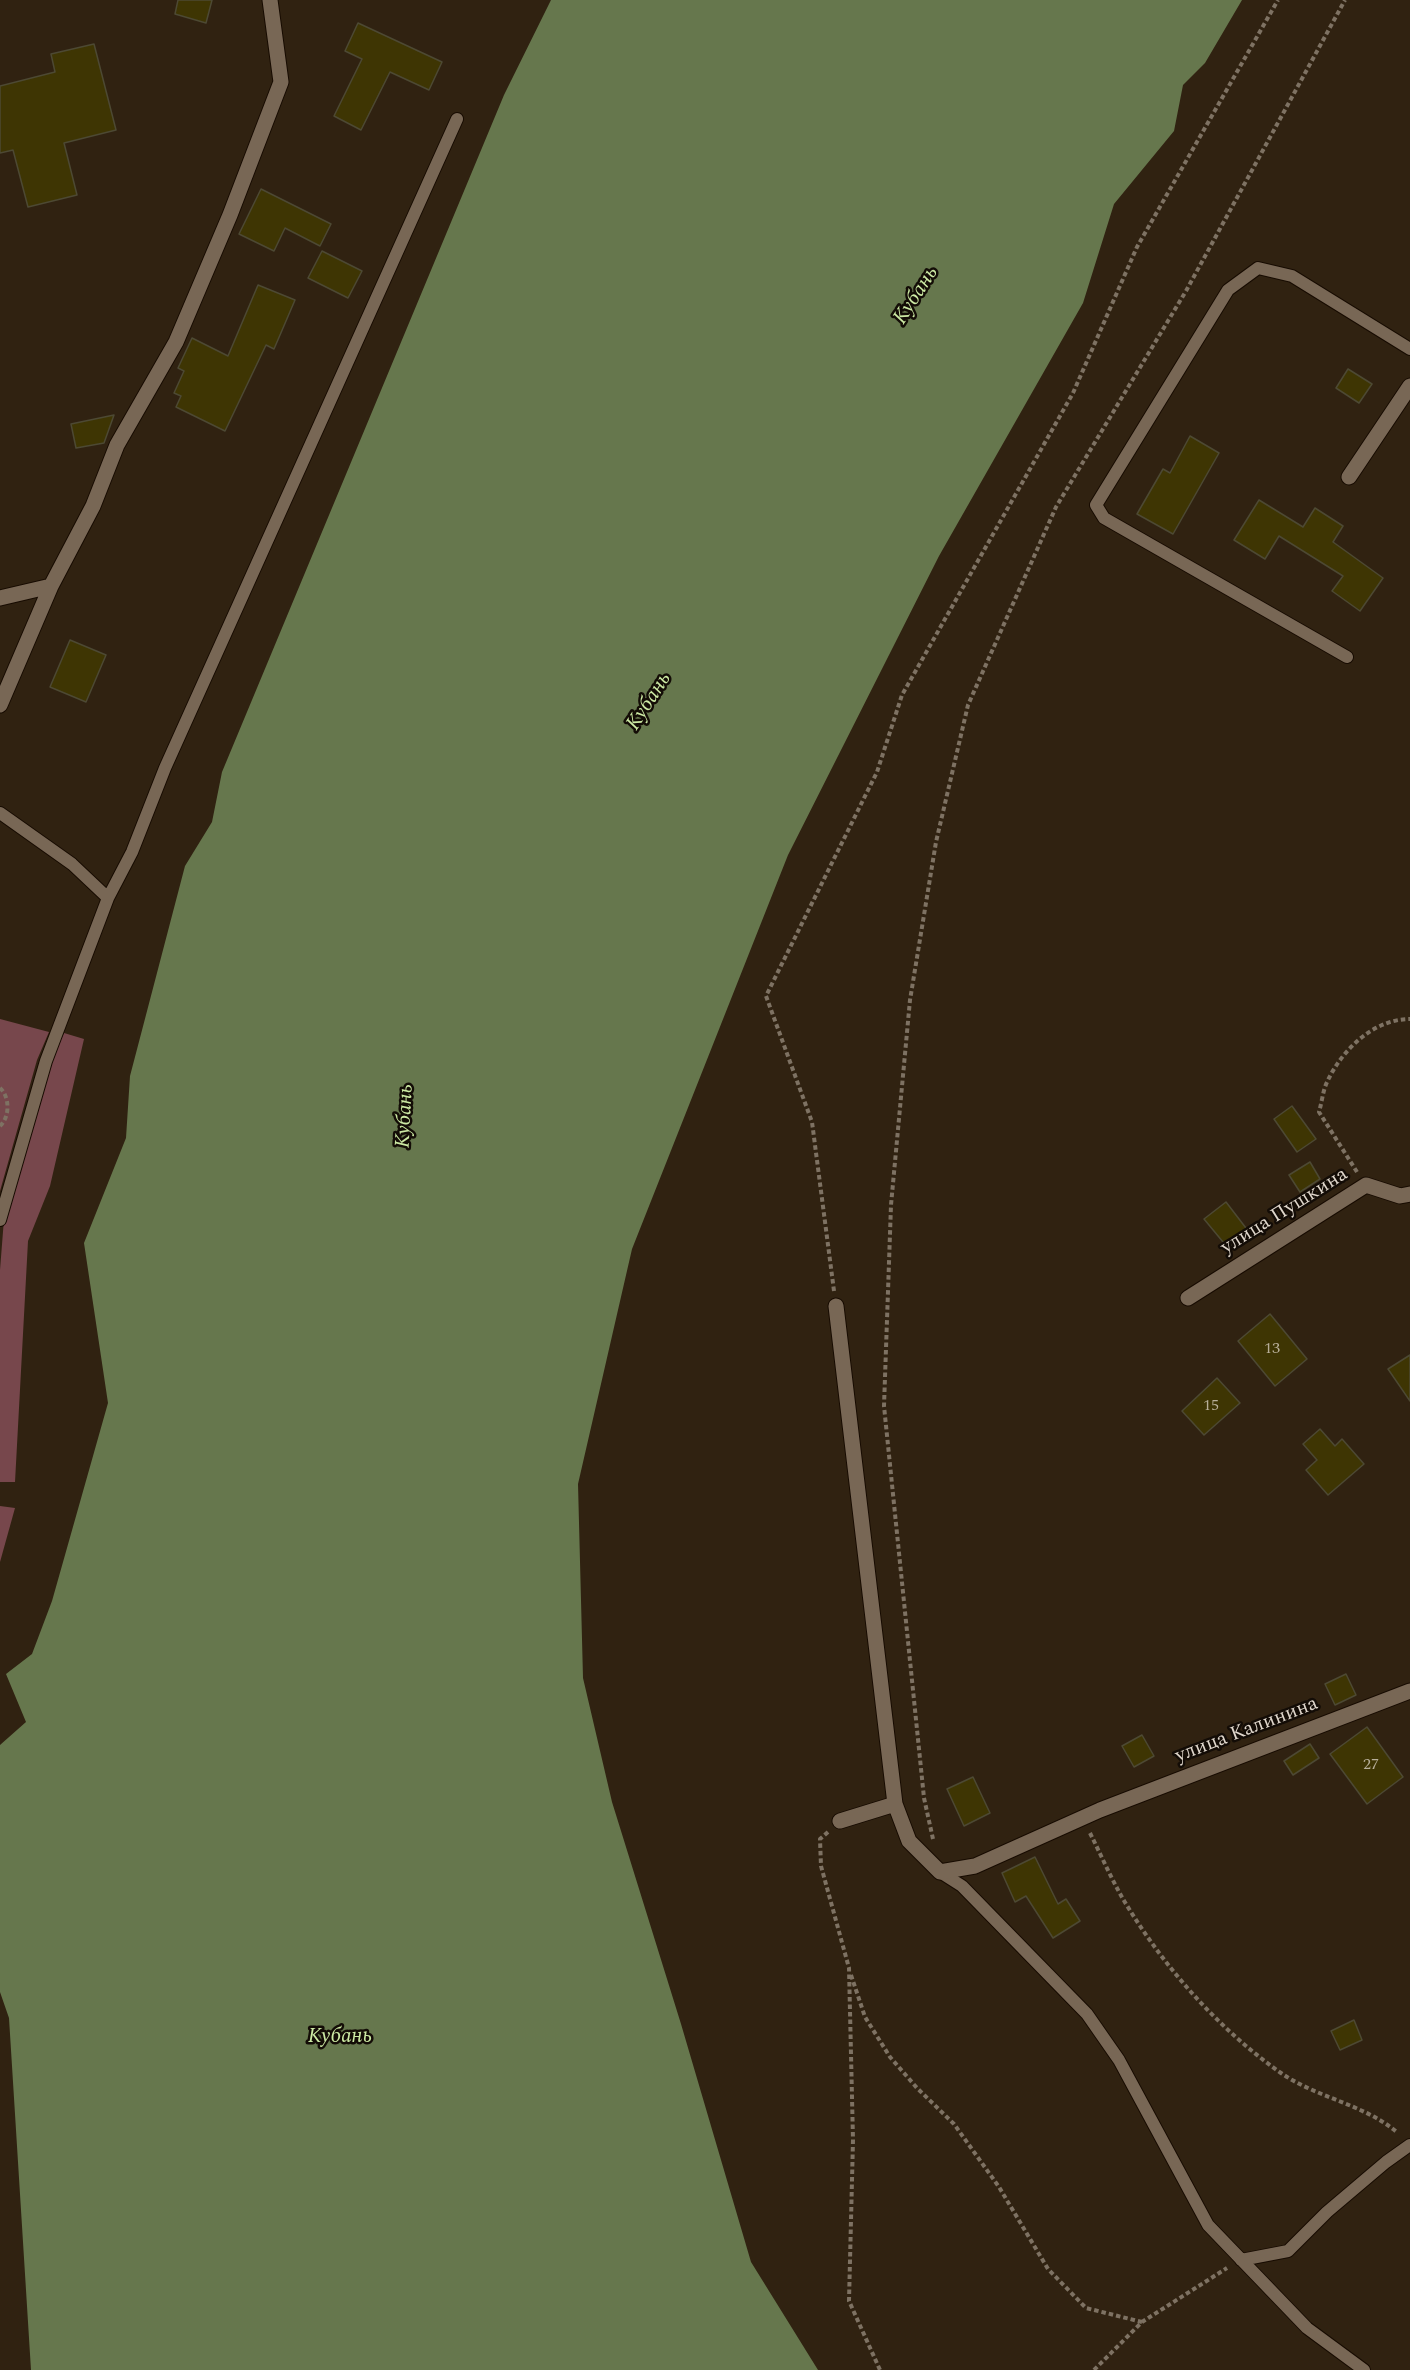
<!DOCTYPE html>
<html>
<head>
<meta charset="utf-8">
<style>
  body { margin:0 }
  canvas { display:block; background:#302211 }
</style>
</head>
<body>
<canvas width="1410" height="2370"></canvas>
<script>
const context = document.querySelector('canvas').getContext('2d');
context.lineJoin = 'round';
function fillPath(path, color) { context.fillStyle = color; context.fill(path, 'evenodd'); }
function trace(path, color, width, dash) { context.strokeStyle = color; context.lineWidth = width; context.lineCap = dash ? 'butt' : 'round'; context.setLineDash(dash || []); context.stroke(path); }
function write(font, color, halo, rows, align = 'center') {
  context.font = font + ' Spectral,serif'; context.lineWidth = 5; context.setLineDash([]); context.textBaseline = 'middle'; context.strokeStyle = halo; context.fillStyle = color; for (const [text, x, y, turn = 0] of rows) {
    context.save(); context.translate(x, y); context.rotate((+turn || 0) * Math.PI / 180); context.textAlign = isNaN(turn) ? turn : align; if (halo) context.strokeText(text, 0, 0); context.fillText(text, 0, 0); context.restore();
  }
}
const forest = new Path2D(`
  M0,1019L49,1032L37,1060L0,1191Z
  M64,1033L84,1039L50,1186L28,1241L15,1482H0V1270L4,1219L51,1059Z
  M0,1506L15,1508L0,1562Z`);
const water = new Path2D(`
  M551,0H1242L1205,63L1183,85L1174,131L1114,204L1083,303L939,556L788,855L632,1249L578,1484L583,1678L612,1802L681,2024L751,2262L818,2370H31L9,2018L0,1992V1745L26,1722L6,1674L32,1654L52,1601L108,1403L84,1243L126,1138L130,1076L185,866L212,822L222,772L504,95Z`);
const building = new Path2D(`
  M178,0H212L206,23L175,14Z
  M358,23L442,62L429,90L390,72L361,130L334,116L362,59L345,51Z
  M94,44L116,130L64,143L77,195L28,207L13,150L0,153V86L55,72L51,54Z
  M261,189L331,224L320,246L285,228L274,251L239,234Z
  M322,251L362,271L348,298L308,278Z
  M258,285L295,300L274,349L266,345L225,431L176,407L181,396L174,393L184,371L178,368L192,338L228,356Z
  M1348,369L1372,384L1359,403L1336,388Z
  M114,415L104,443L76,448L71,424Z
  M1190,436L1219,453L1173,534L1137,514L1163,469L1170,473Z
  M1259,500L1303,527L1315,508L1343,526L1333,542L1383,578L1360,611L1332,591L1343,576L1279,536L1265,559L1234,540Z
  M70,640L106,655L86,702L50,687Z
  M1292,1106L1316,1139L1297,1152L1274,1119Z
  M1310,1162L1320,1179L1300,1192L1289,1175Z
  M1226,1202L1249,1232L1228,1248L1204,1219Z
  M1270,1314L1307,1359L1275,1386L1238,1341Z
  M1410,1355V1401L1388,1369Z
  M1217,1378L1240,1403L1204,1435L1182,1411Z
  M1320,1429L1335,1446L1342,1439L1364,1464L1328,1495L1306,1470L1317,1460L1303,1444Z
  M1346,1674L1356,1695L1335,1705L1325,1684Z
  M1367,1727L1403,1777L1367,1804L1330,1754Z
  M1142,1735L1154,1756L1134,1767L1122,1746Z
  M1310,1744L1319,1758L1293,1775L1284,1761Z
  M973,1777L990,1813L964,1826L947,1789Z
  M1035,1857L1058,1904L1066,1899L1080,1921L1053,1938L1026,1896L1015,1902L1002,1873Z
  M1354,2020L1362,2040L1340,2050L1331,2031Z`);
const path = new Path2D(`
  M0,1088C10,1097 10,1117 0,1126
  M1357,1172L1319,1112C1322,1102 1323,1089 1328,1080C1343,1049 1374,1019 1410,1019
  M834,1291L812,1122L766,996L877,772L902,695L1073,393L1137,247L1278,0
  M828,1832L820,1839L821,1866L849,1968L853,2140L849,2301L880,2370
  M1090,1833C1101,1855 1111,1878 1123,1899C1163,1966 1217,2028 1281,2073C1317,2098 1364,2104 1398,2133
  M933,1839L924,1798L884,1406L891,1205L910,1000L936,842L968,705L1056,507L1186,291L1345,0
  M851,1975L865,2017L890,2057L917,2088L954,2124L999,2187L1048,2269L1086,2308L1142,2322
  M1094,2370L1142,2322L1227,2268`);
const service = new Path2D(`
  M1347,657L1104,518L1096,505L1228,290L1258,268L1292,276L1410,349
  M0,813L72,864L108,898
  M0,1220L46,1061L108,898L132,852L165,768L457,119
  M940,1872L962,1886L1087,2014L1119,2060L1208,2225L1307,2328L1364,2370
  M1241,2260L1288,2251L1327,2212L1386,2162L1410,2145`);
const minor = new Path2D(`
  M1349,477L1410,386
  M0,598L51,586
  M0,705L51,586L93,506L117,445L176,342L230,215L281,82L270,0
  M1188,1298L1366,1185L1400,1196L1410,1194
  M836,1306L895,1804
  M840,1821L895,1804L909,1841L940,1872L975,1866L1100,1810L1410,1691`);
const numberNames = [
  ["13",1272,1350],
  ["15",1211,1407],
  ["27",1371,1766]
];
const streetNames = [
  ["улица Пушкина",1285,1212,-32],
  ["улица Калинина",1247,1731,-21]
];
const waterNames = [
  ["Кубань",917,296,-57],
  ["Кубань",650,702,-57],
  ["Кубань",406,1116,-87],
  ["Кубань",340,2038]
];
fillPath(forest, '#77474c');
fillPath(water, '#66774d');
fillPath(building, '#3e3503');
trace(building, '#4d4933', 1.5);
trace(service, '#170b00', 14);
trace(minor, '#170b00', 17);
trace(path, '#7e7263', 4, [4.5, 3]);
trace(service, '#786755', 12);
trace(minor, '#786755', 15);
write('16px', '#b7ae99', null, numberNames);
write('20px', '#dfd6cb', '#130c06', streetNames);
write('italic 21px', '#cdeaa4', '#130c06', waterNames);
</script>
</body>
</html>
